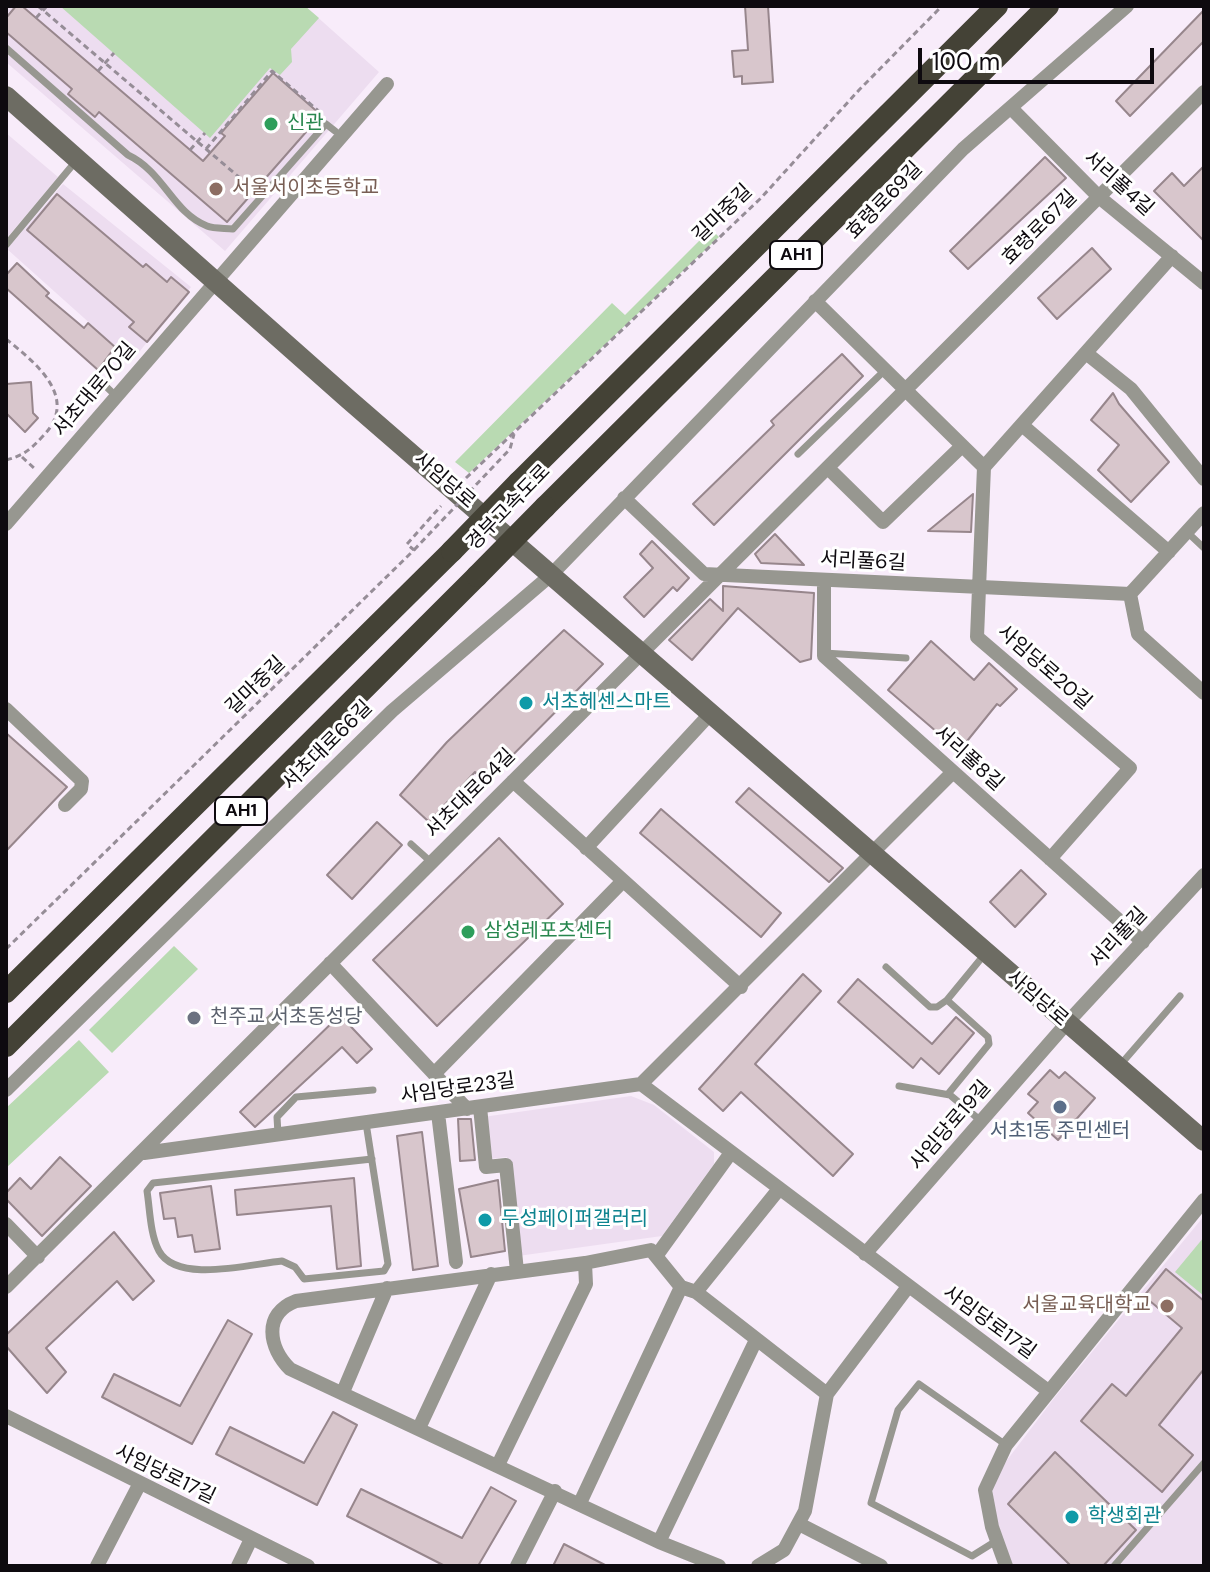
<!DOCTYPE html>
<html>
<head>
<meta charset="utf-8">
<style>
  body { margin:0 }
  #map { position:relative; width:1210px; height:1572px; overflow:hidden; background:#f8ecfa; font-family:"DM Sans",sans-serif }
  canvas { display:block }
  .frame { position:absolute; inset:0; border:8px solid #0e0a0f; pointer-events:none }
  .scale { position:absolute; left:918px; top:48px; width:236px; height:36px; box-sizing:border-box; border:4px solid #0e0a0f; border-top:0; padding-left:10px; font-size:24px; line-height:28px; white-space:nowrap; color:#0e0a0f; -webkit-text-stroke:6px #fff; paint-order:stroke }
</style>
</head>
<body>
<div id="map">
<canvas width="1210" height="1572"></canvas>
<div class="frame"></div>
<div class="scale">100 m</div>
</div>
<script>
const context = document.querySelector('canvas').getContext('2d');
context.lineJoin = 'round';
function fillPath(path, color) { context.fillStyle = color; context.fill(path, 'evenodd'); }
function trace(path, color, width, dash) { context.strokeStyle = color; context.lineWidth = width; context.lineCap = dash ? 'butt' : 'round'; context.setLineDash(dash || []); context.stroke(path); }
function write(font, color, halo, rows, align = 'center') {
  context.font = font + ' "DM Sans","Noto Sans KR",sans-serif'; context.lineWidth = 6; context.setLineDash([]); context.textBaseline = 'middle'; context.strokeStyle = halo; context.fillStyle = color; for (const [text, x, y, turn = 0] of rows) {
    context.save(); context.translate(x, y); context.rotate((+turn || 0) * Math.PI / 180); context.textAlign = isNaN(turn) ? turn : align; if (halo) context.strokeText(text, 0, 0); context.fillText(text, 0, 0); context.restore();
  }
}
const built = new Path2D(`
  M6,6H305L379,72L225,251L6,62Z
  M6,133L58,177L6,239Z
  M63,184L191,287L132,361L7,249Z
  M631,1096L654,1105L714,1152V1164L662,1236L518,1256L507,1157L489,1159L483,1117Z
  M1204,1216V1566H1010L993,1505L992,1482L998,1472L1055,1397Z`);
const green = new Path2D(`
  M60,6H305L319,18L291,49L292,62L280,75L270,68L210,138Z
  M711,229L719,237L469,473L455,462L612,303L625,315Z
  M174,946L198,969L112,1053L89,1030Z
  M79,1040L109,1072L6,1168V1108Z
  M1204,1237V1296L1175,1272Z`);
const building = new Path2D(`
  M16,6H22L203,161L225,136L221,133L273,73L321,115L227,222L99,112L95,117L68,94L72,89L6,32V18Z
  M745,6H768L773,82L742,84V76L734,77L732,51L748,50Z
  M1204,10V41L1130,116L1116,101Z
  M1045,157L1066,178L968,269L950,251Z
  M1204,166V241L1154,191L1172,173L1184,186Z
  M57,194L143,267L146,264L167,282L171,277L189,292L147,342L129,327L134,322L27,230Z
  M1092,248L1111,269L1057,319L1038,298Z
  M17,263L49,293L46,296L84,328L88,323L115,347L98,370L6,288V275Z
  M842,354L863,376L714,525L693,504L774,425L771,421Z
  M31,382L33,413L38,418L25,432L6,413V384Z
  M1113,393L1119,404L1169,462L1131,502L1098,470L1119,445L1091,420Z
  M973,494L971,532L928,531Z
  M775,534L804,565L761,563L755,554Z
  M652,541L689,578L677,591L673,587L644,617L624,597L653,568L640,554Z
  M723,586L814,593L811,659L800,662L738,608L692,660L669,640L710,599L723,611Z
  M564,630L603,664L485,783L475,772L429,822L400,795L447,742Z
  M931,641L974,680L989,663L1017,689L1000,706L997,704L959,751L888,690Z
  M6,733L67,787L6,851Z
  M749,788L843,868L829,882L736,802Z
  M661,809L781,913L761,937L640,833Z
  M377,822L402,845L352,899L327,875Z
  M499,838L563,904L437,1026L373,960Z
  M1021,870L1046,894L1015,927L990,902Z
  M803,974L821,991L755,1064L853,1154L833,1176L741,1092L723,1111L699,1089Z
  M858,979L932,1044L956,1017L974,1033L939,1074L921,1058L913,1068L838,1002Z
  M340,1015L372,1049L357,1063L342,1047L255,1127L240,1112Z
  M1050,1070L1059,1078L1065,1072L1095,1098L1058,1140L1028,1113L1038,1102L1028,1094Z
  M458,1119H471L475,1160L460,1161Z
  M422,1132L438,1266L413,1270L397,1136Z
  M60,1157L91,1186L42,1236L6,1199V1193L20,1178L31,1189Z
  M354,1178L361,1266L337,1269L331,1206L237,1215L235,1190Z
  M498,1180L505,1251L471,1257L459,1189Z
  M211,1186L220,1249L195,1252L192,1235L178,1237L175,1218L164,1219L160,1193Z
  M114,1232L154,1281L133,1300L117,1281L46,1348L66,1372L47,1393L6,1346V1335Z
  M1166,1269L1204,1301V1369L1159,1425L1193,1455L1162,1492L1081,1421L1112,1384L1126,1396L1182,1328L1144,1296Z
  M228,1320L252,1334L192,1444L102,1397L114,1374L180,1406Z
  M333,1412L357,1425L317,1505L216,1454L230,1427L304,1463Z
  M1055,1452L1136,1530L1103,1566H1071L1008,1504Z
  M491,1487L516,1501L478,1566H445L347,1516L361,1489L462,1538Z
  M564,1544L607,1566H553Z`);
const path = new Path2D(`
  M38,6L253,189
  M36,18L47,6
  M98,71L114,53
  M206,149L272,71L322,114
  M190,150L205,133
  M6,339C36,363 80,398 43,436C31,449 23,456 6,460
  M22,457L34,468
  M466,478L761,198L859,90L942,6
  M6,949L414,550L407,544L441,506`);
const service = new Path2D(`
  M6,48L128,155C164,172 173,213 207,226C214,229 225,228 233,229L326,124L335,131
  M6,245L76,161
  M95,376L116,396
  M798,454L884,371
  M1187,532L1204,548
  M824,653L906,658
  M411,844L431,862
  M886,967L930,1007H937L947,1000L984,955
  M947,1000L988,1037L989,1044L948,1094
  M1121,1064L1180,996
  M899,1086L950,1095L981,1121
  M366,1123L388,1264L384,1271L304,1279L295,1267L282,1261C250,1264 177,1284 159,1251C150,1234 150,1210 147,1191L153,1183L372,1159
  M278,1134L277,1117L296,1097L373,1090
  M996,1541L972,1556L871,1503L898,1410L919,1384L1006,1445
  M1114,1566L1204,1463`);
const minor = new Path2D(`
  M1011,108L1099,197L1204,283
  M815,301L984,467
  M1086,353L1131,389L1204,479
  M1022,425L1169,552
  M829,469L883,522L962,446
  M624,498L704,574L1130,594
  M1204,513L1130,594L1138,634L1204,693
  M6,524L387,84
  M824,580V656L1143,942
  M6,709L82,781L81,789L65,805
  M513,781L741,987
  M586,848L710,714
  M1050,859L1130,768L977,637L984,467L1172,256
  M330,963L467,1109
  M434,1074L622,882
  M641,1084L1047,1390
  M6,1090L392,711L551,575L963,149L1127,6
  M480,1107L486,1167L506,1165L517,1271
  M438,1113L456,1262
  M144,1153L641,1084L953,772
  M6,1224L38,1257
  M865,1254L1066,1024L1204,875
  M657,1255L730,1154
  M6,1287L1204,92
  M696,1292L779,1189
  M343,1392L387,1288
  M6,1416L308,1566
  M419,1428L491,1274
  M498,1465L586,1284L585,1263
  M580,1503L681,1287
  M799,1524L881,1566
  M659,1542L756,1340
  M97,1566L139,1485
  M238,1566L251,1539
  M517,1566L555,1491
  M719,1566L659,1542L290,1369C269,1348 262,1314 296,1301L585,1263L651,1250L681,1287L696,1292L827,1394
  M758,1566L784,1550L805,1511L827,1394L907,1288
  M1006,1566L992,1527L985,1490L1006,1445L1204,1200`);
const secondary = new Path2D(`
  M6,96L348,399L1204,1141`);
const trunk = new Path2D(`
  M519,482L997,6
  M545,507L1048,6
  M6,992L452,551
  M6,1046L477,576`);
const pathBridge = new Path2D(`
  M414,550L510,449L514,434`);
const trunkBridge = new Path2D(`
  M452,551L519,482
  M477,576L545,507`);
const markers = [
  [271,124,8,"#2e9e5b"],
  [216,189,8,"#8d6e63"],
  [526,703,8,"#0f9aa8"],
  [468,932,8,"#2e9e5b"],
  [194,1018,8,"#6b7280"],
  [1060,1107,8,"#5c6f8a"],
  [485,1220,8,"#0f9aa8"],
  [1167,1306,8,"#8d6e63"],
  [1072,1517,8,"#0f9aa8"]
];
const shields = [
  [796,255,52],
  [241,811,52]
];
const shieldNames = [
  ["AH1",796,255],
  ["AH1",241,811]
];
const leisureNames = [
  ["신관",287,124],
  ["삼성레포츠센터",484,932]
];
const streetNames = [
  ["서리풀4길",1118,184,42],
  ["효령로69길",885,201,-46],
  ["길마중길",723,214,-44],
  ["효령로67길",1040,228,-45],
  ["서초대로70길",95,390,-50],
  ["사임당로",444,481,41],
  ["경부고속도로",509,508,-46],
  ["서리풀6길",863,562,3],
  ["사임당로20길",1044,668,41],
  ["길마중길",256,686,-44],
  ["서초대로66길",328,746,-45],
  ["서리풀8길",968,759,42],
  ["서초대로64길",471,794,-45],
  ["서리풀길",1119,938,-47],
  ["사임당로",1037,999,41],
  ["사임당로23길",458,1089,-8],
  ["사임당로19길",951,1126,-49],
  ["사임당로17길",989,1323,36],
  ["사임당로17길",165,1475,26]
];
const educationNames = [
  ["서울서이초등학교",232,189],
  ["서울교육대학교",1151,1306,"right"]
];
const cultureNames = [
  ["서초헤센스마트",542,703],
  ["두성페이퍼갤러리",501,1220],
  ["학생회관",1088,1517]
];
const worshipNames = [
  ["천주교 서초동성당",210,1018]
];
const serviceNames = [
  ["서초1동 주민센터",1060,1132]
];
fillPath(built, '#edddf0');
fillPath(green, '#b9dab2');
fillPath(building, '#d8c6cc');
trace(building, '#97868c', 2);
trace(path, '#968d97', 3, [6, 4]);
trace(service, '#979790', 7);
trace(minor, '#979790', 14);
trace(secondary, '#6d6c63', 20);
trace(trunk, '#444236', 22);
trace(pathBridge, '#968d97', 3, [6, 4]);
trace(trunkBridge, '#444236', 22);
for (const [x, y, r, color] of markers) { const dot = new Path2D(); dot.arc(x, y, r, 0, 2 * Math.PI); context.fillStyle = color; context.fill(dot); trace(dot, '#fff', 3); }
for (const [x, y, w] of shields) { const box = new Path2D(); box.roundRect(x - w / 2, y - 14, w, 28, 6); context.fillStyle = '#fff'; context.fill(box); trace(box, '#0e0a0f', 2); }
write('bold 18px', '#0e0a0f', null, shieldNames);
write('20px', '#27864d', '#fff', leisureNames, 'left');
write('20px', '#0e0a0f', '#fff', streetNames);
write('20px', '#785e54', '#fff', educationNames, 'left');
write('20px', '#0d838f', '#fff', cultureNames, 'left');
write('20px', '#5b616d', '#fff', worshipNames, 'left');
write('20px', '#4e5e75', '#fff', serviceNames);
</script>
</body>
</html>
